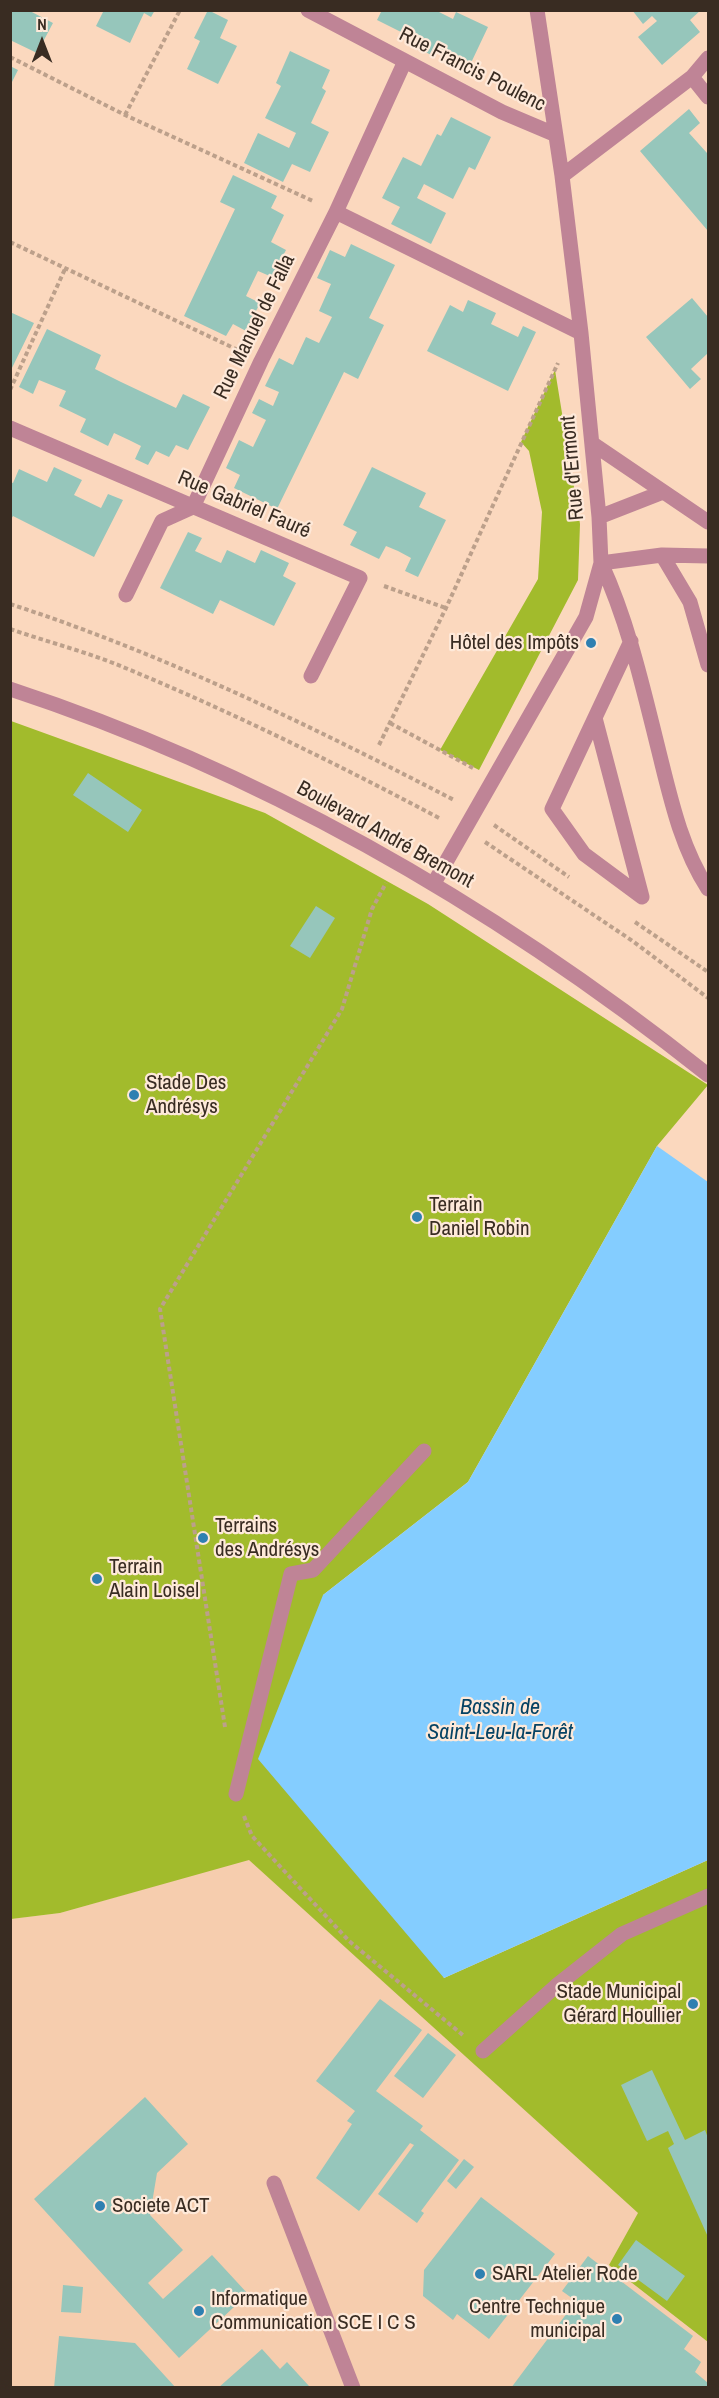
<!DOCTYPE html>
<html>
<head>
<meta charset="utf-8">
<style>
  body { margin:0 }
  #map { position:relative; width:719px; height:2398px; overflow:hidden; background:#fbd8be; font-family:"Archivo Narrow",sans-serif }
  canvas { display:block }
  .frame { position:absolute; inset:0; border:12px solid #392c22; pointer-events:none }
  .north { position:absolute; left:12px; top:12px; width:60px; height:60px; -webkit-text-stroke:4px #fee9d9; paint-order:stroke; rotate:0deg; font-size:16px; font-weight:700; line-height:24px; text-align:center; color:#392c22 }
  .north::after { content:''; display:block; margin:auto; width:21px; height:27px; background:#392c22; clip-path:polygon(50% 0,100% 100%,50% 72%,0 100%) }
</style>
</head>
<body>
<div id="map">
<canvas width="719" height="2398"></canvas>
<div class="frame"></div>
<div class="north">N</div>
</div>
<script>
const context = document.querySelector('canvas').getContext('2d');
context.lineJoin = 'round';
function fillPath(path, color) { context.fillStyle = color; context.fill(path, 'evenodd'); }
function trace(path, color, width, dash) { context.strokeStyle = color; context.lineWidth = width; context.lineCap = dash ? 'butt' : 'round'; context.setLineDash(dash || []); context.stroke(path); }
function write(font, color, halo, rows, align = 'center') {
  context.font = font + ' "Archivo Narrow",sans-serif'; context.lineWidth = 4.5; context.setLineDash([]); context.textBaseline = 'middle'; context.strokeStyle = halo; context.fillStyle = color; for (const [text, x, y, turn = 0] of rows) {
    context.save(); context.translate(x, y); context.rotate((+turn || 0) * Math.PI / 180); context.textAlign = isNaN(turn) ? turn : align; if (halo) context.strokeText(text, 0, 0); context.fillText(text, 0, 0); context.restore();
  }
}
const built = new Path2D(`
  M249,1859L638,2213L708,2341V2387H11L10,1919L60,1913Z`);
const green = new Path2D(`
  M555,370L580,524L578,580L479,770L440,750L538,579L542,512L529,451L521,442Z
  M11,721L265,813L428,904L708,1085L657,1146L468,1482L323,1595L444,1978L708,1860V2342L609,2265L638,2213L249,1860L60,1913L11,1919Z`);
const water = new Path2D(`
  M657,1146L708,1182V1860L444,1978L258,1759L323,1595L468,1482Z`);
const building = new Path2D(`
  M12,10H28L53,23L37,53L10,40Z
  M104,10H155L151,17L144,13L130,43L96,26Z
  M208,10L228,20L220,38L237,46L218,84L187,69L200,41L194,38Z
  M382,10H435L453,19L456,12L488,27L470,65L438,49L435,57L406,42L409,36L377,20Z
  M632,10H701L690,20L700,32L662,65L638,37L657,21L652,16L643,24Z
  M290,51L330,70L322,88L326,91L311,123L329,132L310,172L292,164L283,182L244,163L258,133L289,148L296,133L265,118L281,86L276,83Z
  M10,66L18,70L10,86Z
  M689,109L700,123L689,133L707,153L708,151V231L640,151Z
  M451,117L491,137L475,170L469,167L453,199L424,184L417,198L446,213L431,244L391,224L400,207L382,198L403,157L421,166L437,134L441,136Z
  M233,175L277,196L271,208L284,215L271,242L286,250L272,277L258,271L246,296L260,303L246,331L233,324L226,336L184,316L235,209L220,202Z
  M351,244L395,265L369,318L384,325L358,379L344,372L277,509L234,488L240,475L226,468L239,440L253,447L266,420L252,413L259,399L273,406L279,392L265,386L279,358L293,365L306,337L319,343L332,317L319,311L331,284L317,278L330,250L345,257Z
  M692,298L708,317V353L691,369L701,379L690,389L646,337Z
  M468,300L496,313L491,324L518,337L523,326L536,332L508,391L427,351L450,305L463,312Z
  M10,312L34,323L10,372Z
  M47,329L101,355L95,369L121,382L176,408L183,394L210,407L188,450L176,445L169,457L156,451L148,465L135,459L141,446L129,440L114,433L108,446L80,432L86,419L59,406L66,391L39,380L33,394L19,387Z
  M54,467L82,480L74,495L101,508L108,494L123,500L94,557L13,516L10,521V482L13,483L19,469L47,482Z
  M372,467L426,493L419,507L446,520L418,577L405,571L411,558L398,551L386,546L379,559L350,545L357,532L343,525Z
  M188,532L202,538L195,551L221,563L227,550L255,563L261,550L289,563L283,576L296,583L274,626L220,600L213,614L160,588Z
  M88,773L142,810L128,832L73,795Z
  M316,906L335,918L310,958L290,946Z
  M380,1999L422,2030L376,2091L423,2126L420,2130L459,2160L421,2211L424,2213L417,2223L378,2194L414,2145L410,2143L359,2211L316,2178L352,2124L347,2121L355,2111L316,2081Z
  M428,2033L456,2055L423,2098L394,2076Z
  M652,2070L685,2140L705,2130L708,2138V2237L668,2148L674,2144L668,2131L647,2141L621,2085Z
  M145,2097L188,2144L157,2173L150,2215L183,2250L148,2283L163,2299L212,2255L248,2294L179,2358L34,2199Z
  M464,2159L474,2167L456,2189L447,2181Z
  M481,2197L555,2254L489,2339L457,2314L453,2320L423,2296L424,2270Z
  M636,2240L685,2276L667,2301L618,2265Z
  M588,2256L693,2336L684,2349L701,2362L695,2372L708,2383V2388H511L576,2301L562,2291Z
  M63,2285L83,2287L81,2313L61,2312Z
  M59,2336L135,2343L176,2388H54Z
  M262,2349L280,2369L287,2362L309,2386L218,2388Z`);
const path = new Path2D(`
  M10,57L125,115L313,201
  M125,115L180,10
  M10,242L240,351
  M10,390L65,269
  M384,586L446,608
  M10,604C164,654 311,726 454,800
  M10,629C48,642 87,652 123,667C232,712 337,764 441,819
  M390,723L473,768
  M379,745L446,608L558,363
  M494,825L569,877
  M485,842L634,942L708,998
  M635,922L708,972
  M225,1727L160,1309L342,1009L372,909L386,883
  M244,1816L252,1836L349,1941L464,2036`);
const minor = new Path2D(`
  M308,10L502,112L554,134
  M708,58L692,77L708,97
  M562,176L692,77
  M336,212L581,333
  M10,428L360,578L311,676
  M593,444L708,522
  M599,517L663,492
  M662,555L690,602L708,665
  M708,556L662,555L601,563C629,624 643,688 659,752C671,800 681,847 708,889
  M126,595L162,521L193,507L261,361L336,212L405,61
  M10,689C265,773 499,909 708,1075
  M595,718L642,897L584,854L552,809L631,641
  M434,883L586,617L601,563L599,517L581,333L562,176L537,10
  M236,1794L291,1574L313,1570L424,1451
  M483,2051L556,1986L622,1934L708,1896
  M274,2183L353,2388`);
const markers = [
  [591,643,6,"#2f80b1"],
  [134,1095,6,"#2f80b1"],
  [417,1217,6,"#2f80b1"],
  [203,1538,6,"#2f80b1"],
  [97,1579,6,"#2f80b1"],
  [693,2004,6,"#2f80b1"],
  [100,2206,6,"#2f80b1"],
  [480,2274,6,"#2f80b1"],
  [199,2311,6,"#2f80b1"],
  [617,2319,6,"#2f80b1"]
];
const streetNames = [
  ["Rue Francis Poulenc",472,70,27],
  ["Rue Manuel de Falla",255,327,-64],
  ["Rue d'Ermont",573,468,-95],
  ["Rue Gabriel Fauré",244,505,23],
  ["Boulevard André Bremont",385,835,29]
];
const poiNames = [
  ["Hôtel des Impôts",579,643,"right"],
  ["Stade Des",146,1083],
  ["Andrésys",146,1107],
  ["Terrain",429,1205],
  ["Daniel Robin",429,1229],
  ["Terrains",215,1526],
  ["des Andrésys",215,1550],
  ["Terrain",109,1567],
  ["Alain Loisel",109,1591],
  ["Stade Municipal",681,1992,"right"],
  ["Gérard Houllier",681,2016,"right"],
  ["Societe ACT",112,2206],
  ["SARL Atelier Rode",492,2274],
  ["Informatique",211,2299],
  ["Communication SCE I C S",211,2323],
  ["Centre Technique",605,2307,"right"],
  ["municipal",605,2331,"right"]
];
const waterNames = [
  ["Bassin de",500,1708],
  ["Saint-Leu-la-Forêt",500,1733]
];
fillPath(built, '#f6cdae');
fillPath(green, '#a2bb2c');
fillPath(water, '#84cdff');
fillPath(building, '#96c6bb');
trace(path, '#bca08b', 4, [4.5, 3]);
trace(minor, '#bf8496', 15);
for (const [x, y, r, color] of markers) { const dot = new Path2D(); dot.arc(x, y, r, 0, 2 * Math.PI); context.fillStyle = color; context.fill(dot); trace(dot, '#fee9d9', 2); }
write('21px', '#392c22', '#fee9d9', streetNames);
write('21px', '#392c22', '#fee9d9', poiNames, 'left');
write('italic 22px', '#064364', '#fee9d9', waterNames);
</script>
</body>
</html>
